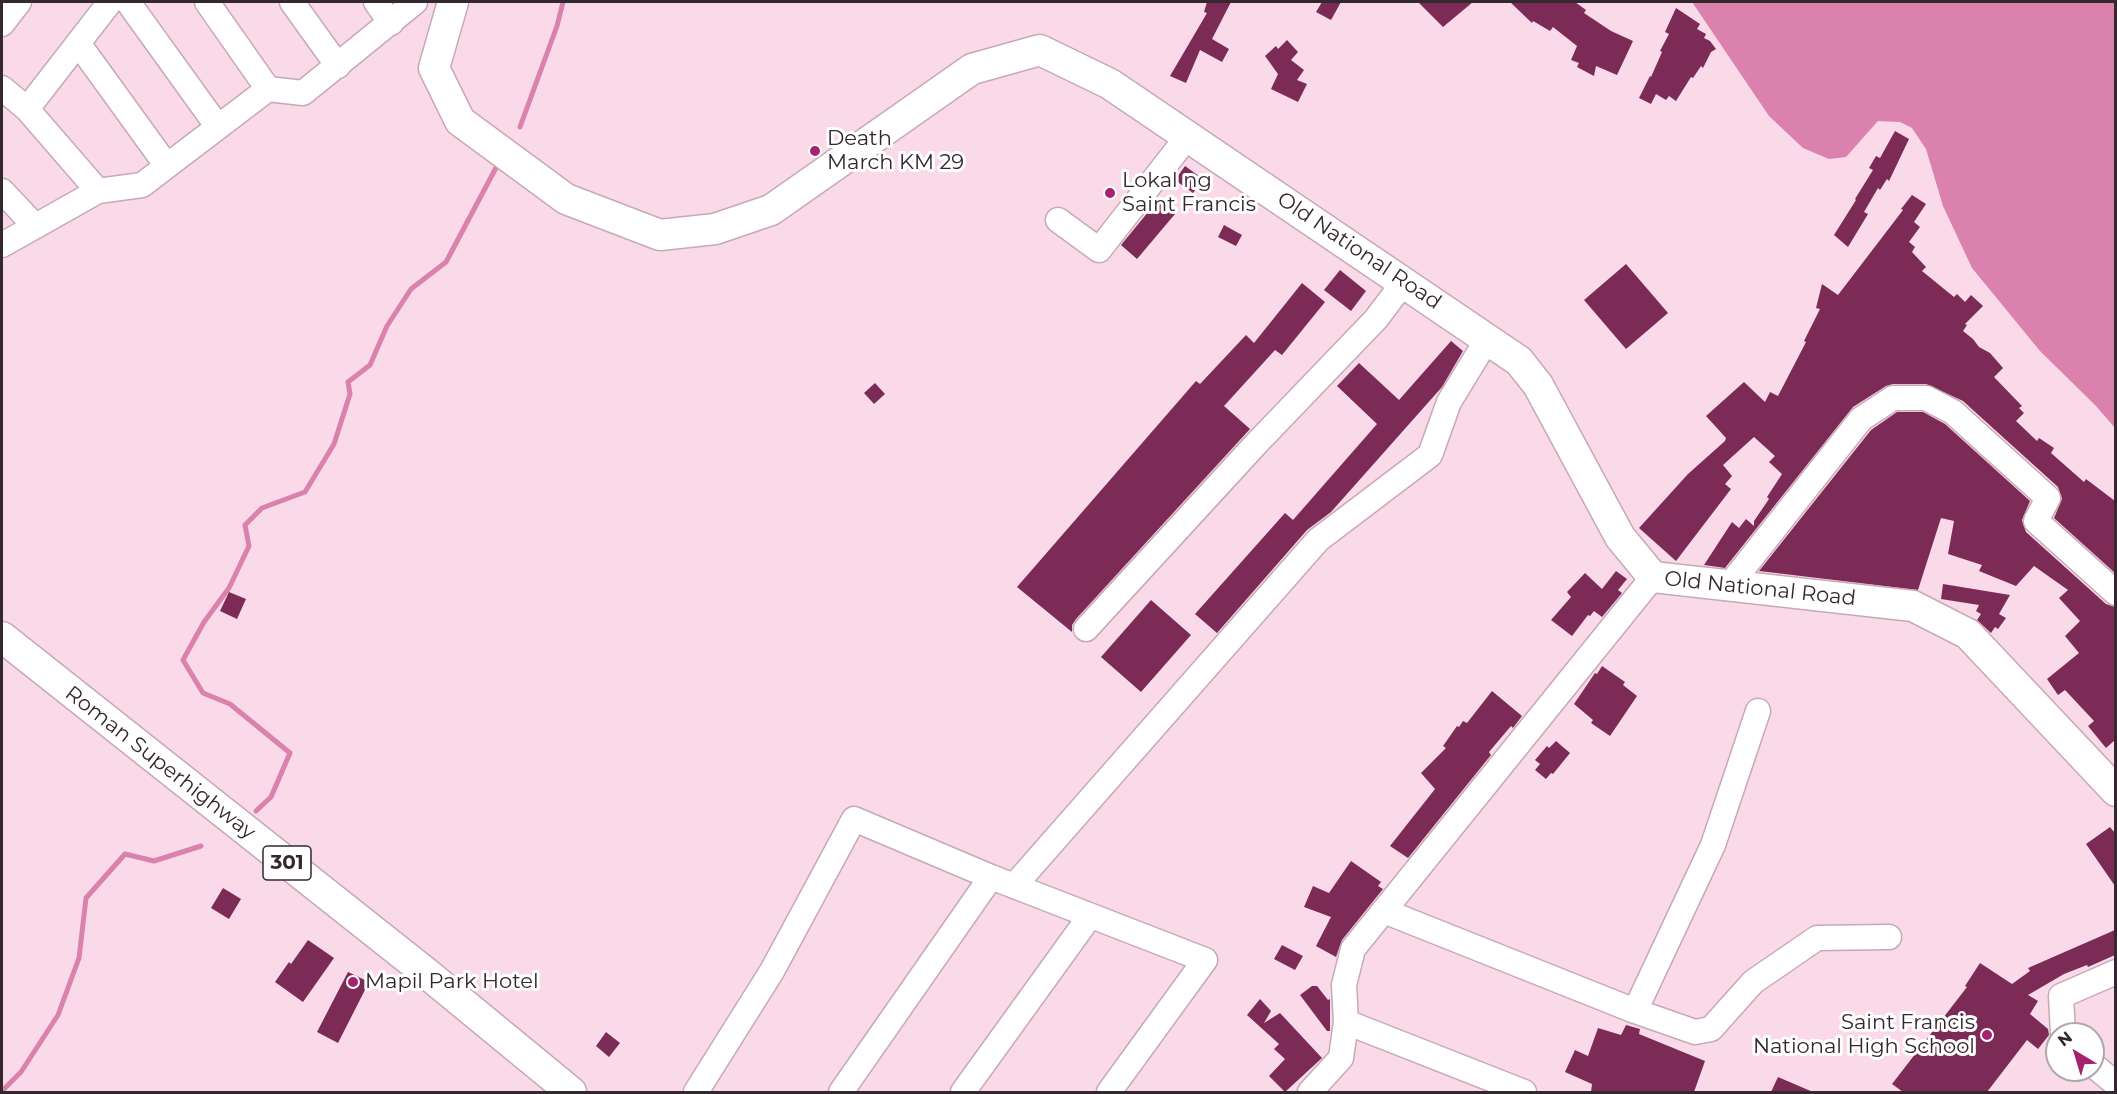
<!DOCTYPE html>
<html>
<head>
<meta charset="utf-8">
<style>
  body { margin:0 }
  #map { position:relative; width:2117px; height:1094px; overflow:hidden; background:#fadae8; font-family:Montserrat,sans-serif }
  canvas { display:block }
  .frame { position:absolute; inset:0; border:3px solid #33282d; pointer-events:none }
  .north { position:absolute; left:2045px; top:1022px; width:60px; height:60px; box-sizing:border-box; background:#fff; border:2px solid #ada9ab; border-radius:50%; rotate:322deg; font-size:16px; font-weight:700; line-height:24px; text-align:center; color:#33282d }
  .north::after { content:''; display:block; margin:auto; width:21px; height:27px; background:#a5226f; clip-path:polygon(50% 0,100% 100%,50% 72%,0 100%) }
</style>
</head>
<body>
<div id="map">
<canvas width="2117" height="1094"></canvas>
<div class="frame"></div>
<div class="north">N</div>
</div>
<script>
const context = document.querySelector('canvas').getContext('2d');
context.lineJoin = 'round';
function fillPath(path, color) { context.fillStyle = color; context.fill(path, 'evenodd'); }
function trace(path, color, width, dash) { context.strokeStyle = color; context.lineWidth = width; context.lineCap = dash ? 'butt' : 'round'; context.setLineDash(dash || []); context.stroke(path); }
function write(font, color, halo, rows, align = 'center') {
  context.font = font + ' Montserrat,sans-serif'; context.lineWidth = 6; context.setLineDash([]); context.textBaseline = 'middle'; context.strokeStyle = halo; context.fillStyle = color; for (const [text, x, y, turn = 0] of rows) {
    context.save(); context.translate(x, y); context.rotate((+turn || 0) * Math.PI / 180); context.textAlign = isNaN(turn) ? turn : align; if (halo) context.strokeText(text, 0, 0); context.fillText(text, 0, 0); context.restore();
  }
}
const water = new Path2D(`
  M1692,2H2115V428L2096,406L2040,351L1972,268L1943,206L1926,149L1912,128L1900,122L1878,121L1846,157L1829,159L1803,148L1769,116Z`);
const stream = new Path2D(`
  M520,127L557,26L563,2
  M256,811L271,797L290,753L230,704L203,693L183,660L204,622L229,588L249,546L245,525L262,508L305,492L334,444L350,394L348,382L370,365L387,326L411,289L446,262L498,164
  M2,1091L21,1072L58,1015L79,958L86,898L125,854L154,861L201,846`);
const building = new Path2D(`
  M1207,2H1231L1212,39L1229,49L1222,62L1200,50L1186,83L1170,76L1207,13L1204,12Z
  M1322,2H1341L1331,20L1316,12Z
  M1418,2H1473L1443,27Z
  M1510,2H1575L1586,10L1584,13L1611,31L1633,41L1617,75L1596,66L1594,76L1577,67L1579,63L1571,60L1577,46L1553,27L1550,31L1533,21L1532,23Z
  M1676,8L1700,24L1697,29L1706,34L1704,38L1710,41L1716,49L1711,52L1703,68L1701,66L1693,78L1691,77L1676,101L1669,96L1666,100L1656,94L1651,104L1639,98L1650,76L1651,77L1662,52L1660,51L1669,34L1665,32Z
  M1287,40L1298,52L1291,60L1304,70L1297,80L1307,84L1298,102L1271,89L1278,74L1265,56L1276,46L1278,49Z
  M1895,131L1909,139L1889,181L1887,179L1880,190L1878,188L1864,212L1868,214L1848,247L1834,235L1856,200L1855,199L1873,170L1869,168L1876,156L1880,158Z
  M1185,166L1203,179L1193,193L1175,180Z
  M1912,195L1926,204L1914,222L1920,227L1909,242L1915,247L1912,252L1926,267L1922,271L1954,297L1957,294L1965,302L1971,295L1983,306L1965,324L1967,325L1963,331L1973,339L1979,347L1990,353L2003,368L1994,377L2022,406L2019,408L2024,413L2016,421L2037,441L2039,438L2054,448L2051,453L2084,482L2086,479L2115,501V573L2054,518L2062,499L2058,487L1963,401L1926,384H1893L1886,386L1853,407L1725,568L1704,565L1732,522L1739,528L1746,519L1754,526V521L1769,499L1767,497L1782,474L1769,462L1775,456L1754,437L1723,465L1732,476L1725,484L1731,489L1676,561L1639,528L1688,474L1725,441L1726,438L1706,416L1744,382L1765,402L1770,392L1778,396L1806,342L1804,341L1820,309L1816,308L1822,284L1838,295L1903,210L1901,209Z
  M1158,200L1175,214L1137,259L1121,245Z
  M1224,225L1242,235L1236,246L1218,237Z
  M1626,264L1668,313L1626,349L1584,300Z
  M1340,270L1366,291L1351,311L1324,290Z
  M1302,283L1325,302L1282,355L1275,350L1224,406L1250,429L1076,619L1072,625V632L1017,587L1196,381L1200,384L1246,335L1254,343Z
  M1451,341L1463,351L1442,387L1331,512L1307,530L1217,633L1195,614L1285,513L1293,520L1377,424L1337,386L1359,363L1399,400Z
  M875,383L885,394L874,404L864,393Z
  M1897,412H1923L1945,424L2030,501L2022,520L2026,532L2106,604L2115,607V740L2106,748L2088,726L2094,721L2065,690L2058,695L2047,679L2079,653L2065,636L2080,621L2059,598L2068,590L2034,566L2016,586L1979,571L1982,565L1948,554L1954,521L1941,518L1918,590L1759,571L1871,430Z
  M1616,571L1627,579L1618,590L1622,593L1602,617L1594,611L1590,616L1588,615L1572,636L1551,620L1571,597L1567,592L1585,573L1602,589Z
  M1943,584L2010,595L1999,614L2006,618L1998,629L1995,627L1991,633L1977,620L1981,614L1976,611L1979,605L1941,599Z
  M229,592L246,599L237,619L220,611Z
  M1151,600L1191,635L1141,692L1101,657Z
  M1602,666L1625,682L1623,685L1637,696L1610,736L1591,723L1593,720L1574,704L1595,673L1597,674Z
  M1492,691L1522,716L1513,728L1511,726L1489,752L1491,755L1408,858L1390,846L1435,789L1421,773L1446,748L1443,746L1457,726L1459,727L1463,721L1467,723Z
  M1556,741L1570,753L1553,774L1551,773L1546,779L1535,770L1540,764L1535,760L1547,746L1549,748Z
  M2110,827L2115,833V886L2086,844Z
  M1351,861L1381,882L1378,886L1383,889L1342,940L1336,957L1316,946L1331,917L1304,907L1313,886L1329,893Z
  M223,888L241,899L229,919L211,908Z
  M2115,930V955L2088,967L2087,965L2064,974L2028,995L2038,1001L2030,1014L2048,1029L2049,1035L2038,1049L2027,1040L1987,1092H1903L1892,1084L1967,987L1965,986L1980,963L2012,984L2030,971L2028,968Z
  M308,940L334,958L303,1002L275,982L289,962L291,964Z
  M1282,945L1303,956L1295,970L1274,959Z
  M348,972L369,982L338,1043L317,1032Z
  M1312,986H1317L1328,1000L1330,999V1031H1327L1300,995Z
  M1260,999L1271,1011L1264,1023L1280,1013L1322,1058L1285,1092L1269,1076L1285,1059L1274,1049L1279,1044L1247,1015Z
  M1626,1025L1640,1029L1639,1034L1705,1061L1694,1092H1591L1592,1084L1565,1072L1575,1050L1588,1056L1598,1028L1621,1035Z
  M606,1032L620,1043L609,1057L596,1046Z
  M1778,1077L1813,1092H1771Z`);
const minor = new Path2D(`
  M128,2L218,127
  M207,2L268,89
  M292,2L338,66
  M376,2L391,23
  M2,24L19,2
  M78,43L167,166
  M2,88L27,109L98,191
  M27,109L110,2
  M2,191L35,226
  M1058,220L1099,250L1188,136
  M2,245L98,191L142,185L268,89L303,93L415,2
  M1729,586L1861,419L1893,398H1926L1953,412L2048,498L2036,521L2116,593
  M1086,629L1255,445L1376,319L1404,282
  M1014,886L1318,540L1430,455L1449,402L1488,338
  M1384,911L1635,1011L1695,1032L1711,1029L1753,982L1817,938L1889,937
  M1635,1011L1713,845L1758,711
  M1346,1022L1524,1092
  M2063,1034L2061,996L2116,972
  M2093,1065L2116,1084
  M696,1092L772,971L854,819L991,877L1205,960L1109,1092
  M841,1092L991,877
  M963,1092L1090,916
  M1310,1092L1341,1058L1346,1022L1344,985L1353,949L1653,577`);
const major = new Path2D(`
  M453,2L434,68L460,121L566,199L660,235L715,229L771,210L972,69L1040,50L1110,84L1519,361L1538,385L1620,537L1653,577L1913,606L1968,634L2116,791
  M2,637L425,972L571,1092`);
const markers = [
  [815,151,6,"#a5226f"],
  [1110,193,6,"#a5226f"],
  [353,982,6,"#a5226f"],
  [1987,1035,6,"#a5226f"]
];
const shields = [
  [287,863,48]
];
const shieldNames = [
  ["301",287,863]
];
const poiNames = [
  ["Death",827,139],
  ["March KM 29",827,163],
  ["Lokal ng",1122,181],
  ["Saint Francis",1122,205],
  ["Mapil Park Hotel",365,982],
  ["Saint Francis",1975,1023,"right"],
  ["National High School",1975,1047,"right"]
];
const streetNames = [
  ["Old National Road",1359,251,34],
  ["Old National Road",1760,589,6],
  ["Roman Superhighway",160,763,38]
];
fillPath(water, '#da81ad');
trace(stream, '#da81ad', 5);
fillPath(building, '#7c2b57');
trace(minor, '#c7a9b6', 27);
trace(major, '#c7a9b6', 33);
trace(minor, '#fff', 24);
trace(major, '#fff', 30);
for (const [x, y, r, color] of markers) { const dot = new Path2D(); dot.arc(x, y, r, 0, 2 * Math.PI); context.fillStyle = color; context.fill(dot); trace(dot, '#fff', 2); }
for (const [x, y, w] of shields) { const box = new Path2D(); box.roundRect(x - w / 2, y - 17, w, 34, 4.5); context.fillStyle = '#fff'; context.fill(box); trace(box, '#33282d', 1.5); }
write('bold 20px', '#33282d', null, shieldNames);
write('21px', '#33282d', '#fff', poiNames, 'left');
write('21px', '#33282d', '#fff', streetNames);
</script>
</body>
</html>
